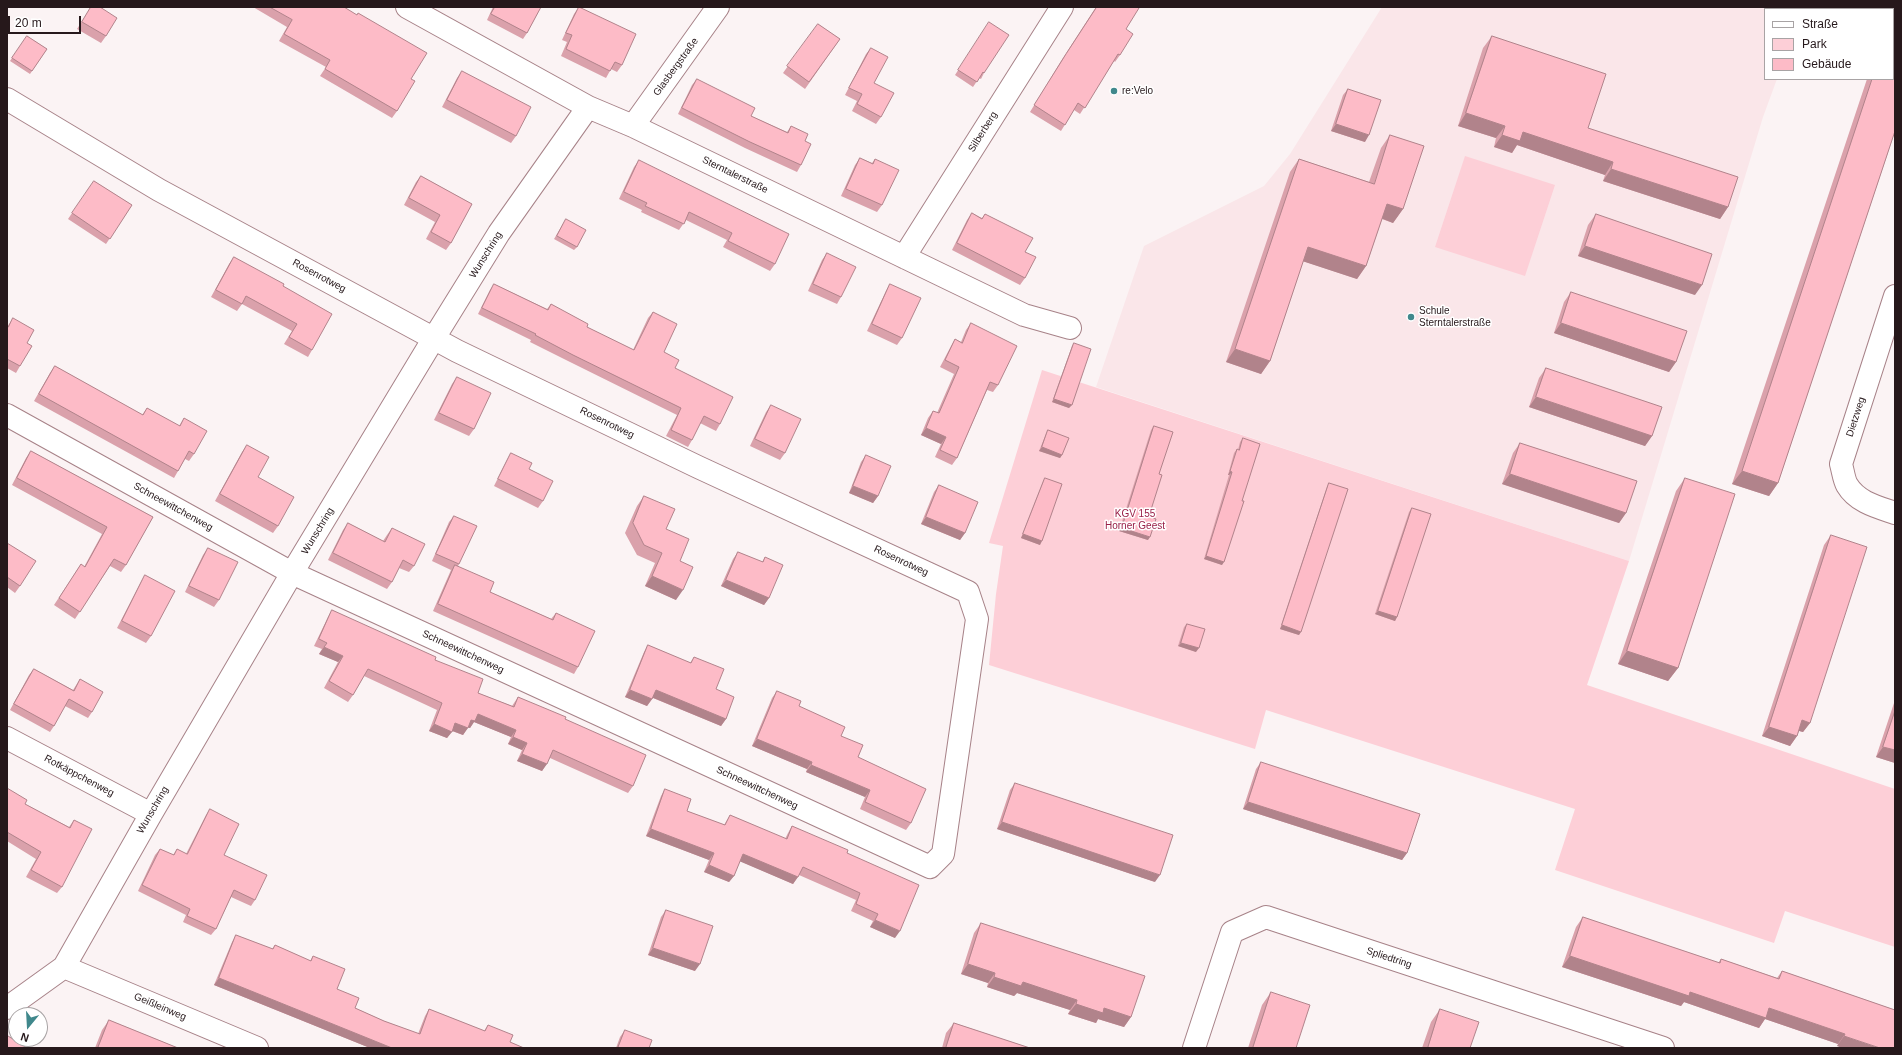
<!DOCTYPE html>
<html>
<head>
<meta charset="utf-8">
<style>
  body { margin:0 }
  #map { position:relative; width:1902px; height:1055px; overflow:hidden; background:#fbf3f4; font-family:Helvetica,sans-serif }
  canvas { display:block }
  .frame { position:absolute; inset:0; border:8px solid #26181b; pointer-events:none }
  .legend { position:absolute; left:1764px; top:8px; width:130px; height:72px; box-sizing:border-box; background:#fff; border:1px solid #a8a3a4; margin:0; padding:5px 7px; list-style:none; font-size:12px; color:#26181b }
  .legend li { display:flex; align-items:center; gap:8px; height:20px }
  .legend b { width:20px; border:1px solid #a8a3a4 }
  .north { position:absolute; left:8px; top:1007px; width:40px; height:40px; box-sizing:border-box; background:#fff; border:1px solid #a8a3a4; border-radius:50%; rotate:198deg; font-size:11px; font-weight:700; line-height:16px; text-align:center; color:#26181b }
  .north::after { content:''; display:block; margin:auto; width:14px; height:18px; background:#40888c; clip-path:polygon(50% 0,100% 100%,50% 72%,0 100%) }
  .scale { position:absolute; left:8px; top:16px; width:73px; height:18px; box-sizing:border-box; border:2px solid #26181b; border-top:0; padding-left:5px; font-size:12px; line-height:14px; white-space:nowrap; color:#26181b; -webkit-text-stroke:3px #fff; paint-order:stroke }
</style>
</head>
<body>
<div id="map">
<canvas width="1902" height="1055"></canvas>
<div class="frame"></div>
<ul class="legend">
<li><b style="height:5px;background:#fff"></b>Straße</li>
<li><b style="height:11px;background:#fdcfd7"></b>Park</li>
<li><b style="height:11px;background:#fdbbc7"></b>Gebäude</li>
</ul>
<div class="north">N</div>
<div class="scale">20 m</div>
</div>
<script>
const context = document.querySelector('canvas').getContext('2d');
context.lineJoin = 'round';
function fillPath(path, color) { context.fillStyle = color; context.fill(path, 'evenodd'); }
function trace(path, color, width, dash) { context.strokeStyle = color; context.lineWidth = width; context.lineCap = dash ? 'butt' : 'round'; context.setLineDash(dash || []); context.stroke(path); }
function write(font, color, halo, rows, align = 'center') {
  context.font = font + ' Helvetica,sans-serif'; context.lineWidth = 3; context.setLineDash([]); context.textBaseline = 'middle'; context.strokeStyle = halo; context.fillStyle = color; for (const [text, x, y, turn = 0] of rows) {
    context.save(); context.translate(x, y); context.rotate((+turn || 0) * Math.PI / 180); context.textAlign = isNaN(turn) ? turn : align; if (halo) context.strokeText(text, 0, 0); context.fillText(text, 0, 0); context.restore();
  }
}
const built = new Path2D(`
  M1382,7H1803V9H1765V79H1777L1763,117L1629,561L1096,387L1144,246L1264,186L1290,154Z`);
const green = new Path2D(`
  M1465,156L1555,185L1525,276L1435,247Z
  M1042,370L1629,561L1587,685L1895,789V947L1785,911L1774,943L1555,870L1575,809L1266,710L1255,749L989,665L996,594L1003,546L989,543Z`);
const minor = new Path2D(`
  M407,7L588,107L633,126L1024,315L1070,328
  M7,99L159,190L457,351L698,467L968,592L977,619L943,854L930,867L292,573L7,415
  M633,126L718,7
  M904,257L1062,7
  M1895,296L1841,464C1843,471 1844,480 1847,485C1857,502 1877,507 1895,513
  M7,738L151,814
  M64,967L257,1048
  M7,1008L64,967L151,814L292,573L434,338L499,233L588,107
  M1194,1048L1232,932L1266,917L1663,1048`);
const wall = new Path2D(`
  M91,7L106,36L101,43L77,29Z
  M253,7H344L411,79L397,111L392,118L320,76L326,67L279,41L287,27Z
  M493,7H541L527,33L523,39L487,20Z
  M579,7L622,65L617,72L611,69L606,78L561,56L567,42L562,40L574,14Z
  M1096,7L1126,29L1120,55L1115,62L1114,61L1080,114L1074,110L1061,131L1030,112L1061,61Z
  M1893,7H1895V131L1778,483L1769,496L1732,484L1867,79H1893V9H1892Z
  M818,24L840,39L805,89L783,73Z
  M986,27L984,73L981,79L979,78L973,87L955,75Z
  M27,36L47,49L30,74L10,61Z
  M1492,36L1588,128L1728,207L1720,219L1603,181L1605,175L1517,145L1512,153L1494,147L1496,138L1458,126L1483,48Z
  M871,48L874,83L881,117L876,124L852,111L857,101L845,95L866,54Z
  M462,71L516,136L511,143L442,107L457,78Z
  M697,79L751,116L787,132L791,126L805,141L801,165L797,172L745,148L678,114L692,85Z
  M1348,89L1365,142L1331,131L1343,95Z
  M1390,135L1403,209L1393,223L1382,219L1366,266L1357,279L1303,261L1270,361L1261,374L1226,362L1290,172L1299,159L1369,182L1381,148Z
  M860,158L872,163L875,159L882,205L877,212L841,196L855,165Z
  M639,160L775,264L770,271L723,247L727,240L686,220L679,230L641,212L642,210L619,199L634,167Z
  M421,176L472,204L451,243L446,250L426,239L435,222L404,205L416,182Z
  M94,181L132,205L106,244L68,219Z
  M972,213L982,218L985,214L1025,278L1020,285L952,250L967,220Z
  M1596,214L1695,295L1578,256L1588,225Z
  M566,219L577,247L574,250L554,239Z
  M827,253L841,297L837,304L808,291L822,260Z
  M234,257L283,286L312,350L308,357L284,344L292,331L242,304L237,311L211,297L229,264Z
  M494,284L547,309L551,304L587,327L633,350L648,318L653,312L664,352L675,368L720,424L716,431L700,423L692,440L688,447L666,436L677,415L568,361L530,342L531,340L478,314L490,290Z
  M890,284L902,338L897,345L867,331L886,291Z
  M1571,292L1676,362L1669,372L1554,333L1564,302Z
  M13,318L27,343L20,366L16,373L7,368V327Z
  M971,323L998,385L993,392L987,390L957,458L952,465L935,457L941,444L921,435L928,418L933,411L937,413L954,374L940,367L951,346L955,339L961,342L966,330Z
  M1074,343L1069,408L1052,402L1072,346Z
  M55,366L142,415L147,408L179,426L184,418L194,454L189,461L185,459L178,471L174,478L34,401L50,373Z
  M1546,368L1652,436L1645,446L1529,407L1539,378Z
  M457,377L474,429L469,436L434,420L452,384Z
  M771,405L785,453L780,460L750,446L766,412Z
  M1154,426L1159,474L1149,516L1148,540L1119,531L1151,430Z
  M1048,430L1062,455L1060,458L1039,451L1046,434Z
  M1243,438L1222,565L1204,559L1229,475H1228L1234,453L1237,449L1238,450L1240,442Z
  M1520,443L1626,513L1619,523L1502,484L1513,453Z
  M247,445L258,477L278,526L273,533L215,501L242,452Z
  M31,451L153,517L126,565L121,572L110,566L75,619L54,605L81,564L84,567L102,534L12,485L26,458Z
  M511,453L529,469L543,501L538,508L494,486L507,460Z
  M866,455L878,496L873,503L849,493L861,462Z
  M1045,478L1040,545L1021,538L1043,482Z
  M1685,478L1678,668L1668,681L1618,664L1676,491Z
  M1329,483L1299,635L1280,629L1327,487Z
  M939,485L965,533L960,540L921,524L934,492Z
  M644,496L666,529L680,561L676,600L645,586L655,563L637,555L625,533L637,506Z
  M1412,508L1397,617L1395,621L1375,614L1409,512Z
  M454,516L459,564L458,566L490,592L551,619L556,613L578,667L574,674L433,611L451,570L432,561L449,522Z
  M348,523L383,541L387,535L392,528L414,566L409,572L399,568L392,582L387,589L328,560L343,530Z
  M1831,535L1810,723L1803,732L1799,731L1797,736L1790,746L1762,736L1824,545Z
  M7,543L20,586L15,593L7,587Z
  M208,548L219,600L214,607L185,592L203,555Z
  M738,552L762,562L765,557L769,598L764,605L721,586L733,559Z
  M145,575L151,636L146,643L117,628L141,582Z
  M332,610L435,660L478,693L512,706L518,697L565,719L633,786L628,793L550,758L542,771L517,761L522,750L508,744L511,737L474,722L470,728L468,727L463,735L452,731L447,738L429,731L437,710L364,676L353,695L348,702L324,688L338,662L319,654L322,649L314,646L328,617Z
  M1187,624L1196,652L1178,646L1184,627Z
  M648,645L690,663L694,657L716,689L726,719L721,726L653,698L647,706L625,697L644,652Z
  M34,669L73,690L80,679L92,712L88,718L65,706L54,726L50,732L10,710L29,675Z
  M777,691L841,736L858,757L911,823L906,830L860,809L865,797L806,772L807,769L752,746L772,698Z
  M1895,700V763L1876,757Z
  M1261,762L1407,853L1402,860L1243,809L1256,769Z
  M1015,783L1155,882L997,829L1010,790Z
  M7,788L25,804L69,827L74,820L62,887L57,893L26,877L36,859L7,841Z
  M665,789L687,811L724,825L730,815L785,839L788,833L792,826L847,853L895,938L870,927L873,921L851,911L856,900L799,875L793,884L740,861L734,876L729,882L704,872L709,860L646,836L661,796Z
  M210,809L224,855L255,900L251,906L231,897L216,929L211,935L183,922L186,915L138,891L155,855L160,849L173,855L177,849L186,854L206,815Z
  M666,910L695,971L648,955L661,917Z
  M1583,917L1718,963L1721,959L1777,978L1782,971L1895,1010L1837,1046L1838,1044L1765,1019L1759,1028L1684,1002L1681,1006L1562,967L1576,927Z
  M981,923L1131,1017L1124,1027L1098,1019L1096,1023L1068,1014L1070,1010L1017,993L1014,996L987,987L988,983L961,974L974,933Z
  M236,935L272,949L275,945L310,961L313,956L337,989L355,1008L384,1021L418,1034L425,1016L429,1009L484,1031L488,1025L510,1042L524,1048H370L214,985L232,942Z
  M1271,992L1296,1048H1248L1262,1005Z
  M1440,1009L1470,1048H1422L1431,1022Z
  M109,1020L178,1048H95L102,1030Z
  M954,1023L1030,1048H942L946,1033Z
  M625,1030L649,1048H616L620,1037Z`);
const shadedWall = new Path2D(`
  M1466,113L1505,126L1496,138L1458,126Z
  M1336,124L1369,135L1365,142L1331,131Z
  M1523,132L1613,162L1605,175L1517,145L1512,153L1494,147L1502,135Z
  M1611,169L1728,207L1720,219L1603,181Z
  M1387,204L1403,209L1393,223L1378,217Z
  M1585,246L1702,285L1695,295L1578,256Z
  M1308,247L1366,266L1357,279L1299,260Z
  M1561,323L1676,362L1669,372L1554,333Z
  M1235,349L1270,361L1261,374L1226,362Z
  M1536,397L1652,436L1645,446L1529,407Z
  M1054,399L1072,405L1069,408L1052,402Z
  M926,428L946,437L941,444L921,435Z
  M1042,447L1062,455L1060,458L1039,451Z
  M1230,471L1232,472L1229,475H1228Z
  M1742,471L1778,483L1769,496L1732,484Z
  M1510,474L1626,513L1619,523L1502,484Z
  M853,486L878,496L873,503L849,493Z
  M926,517L965,533L960,540L921,524Z
  M1122,528L1150,537L1148,540L1119,531Z
  M1023,534L1042,541L1040,545L1021,538Z
  M1206,556L1224,562L1222,565L1204,559Z
  M652,576L683,590L676,600L645,586Z
  M726,580L769,598L764,605L721,586Z
  M1378,611L1397,617L1395,621L1375,614Z
  M1282,625L1301,632L1299,635L1280,629Z
  M1181,643L1199,648L1196,652L1178,646Z
  M324,647L343,656L338,662L319,654Z
  M1627,651L1678,668L1668,681L1618,664Z
  M630,690L652,699L647,706L625,697Z
  M656,690L726,719L721,726L651,697Z
  M478,714L516,730L511,737L474,722L470,728L466,727L471,720Z
  M1802,720L1810,723L1803,732L1796,730Z
  M455,723L468,728L463,735L450,730Z
  M434,724L452,732L447,738L429,731Z
  M1769,727L1797,736L1790,746L1762,736Z
  M513,737L527,743L522,750L508,744Z
  M757,739L812,762L807,769L752,746Z
  M1883,747L1895,750V763L1876,757Z
  M522,754L547,764L542,771L517,761Z
  M811,765L870,790L865,797L806,772Z
  M1248,802L1407,853L1402,860L1243,809Z
  M1002,822L1160,875L1155,882L997,829Z
  M651,829L714,853L709,860L646,836Z
  M743,854L798,877L793,884L739,861Z
  M709,865L734,876L729,882L704,872Z
  M875,920L900,931L895,938L870,927Z
  M653,948L700,964L695,971L648,955Z
  M1570,956L1690,992L1769,1008L1845,1034L1838,1044L1765,1019L1759,1028L1684,1002L1681,1006L1562,967Z
  M968,964L995,973L988,983L961,974Z
  M994,977L1023,982L1077,1000L1070,1010L1017,993L1014,996L987,987Z
  M219,978L392,1048H370L214,985Z
  M1076,1004L1104,1008L1131,1017L1124,1027L1098,1019L1096,1023L1068,1014Z
  M1844,1036L1880,1048H1842L1837,1046Z`);
const building = new Path2D(`
  M91,7H100L117,18L106,36L82,22Z
  M270,7H344L357,15L358,13L427,53L411,79L415,81L397,111L325,69L330,60L284,34L292,20Z
  M495,7H541L527,33L491,14Z
  M579,7L636,34L622,65L615,62L610,71L566,49L572,35L566,33Z
  M1097,7H1137L1139,8L1126,29L1133,34L1120,55L1118,54L1085,108L1078,103L1065,125L1034,105L1066,54Z
  M1895,8V131L1778,483L1742,471L1872,79H1893V14Z
  M989,22L1009,35L984,73L983,72L977,82L958,70Z
  M818,24L840,39L809,82L787,66Z
  M27,36L47,49L32,71L12,58Z
  M1492,36L1606,74L1588,128L1738,177L1728,207L1611,169L1613,162L1523,132L1520,141L1502,135L1505,126L1466,113Z
  M871,48L888,57L874,83L894,93L881,117L857,104L862,94L849,88Z
  M462,71L531,107L516,136L447,100Z
  M697,79L755,108L751,116L788,133L791,126L808,134L805,141L811,144L801,165L750,142L682,108Z
  M1348,89L1381,100L1369,135L1336,124Z
  M1390,135L1424,146L1403,209L1387,204L1366,266L1308,247L1270,361L1235,349L1299,159L1374,184Z
  M860,158L873,164L875,159L899,170L882,205L846,189Z
  M639,160L789,234L775,264L728,241L732,233L689,212L684,224L645,206L647,203L624,192Z
  M421,176L472,204L451,243L431,232L440,215L409,198Z
  M94,181L132,205L110,239L72,213Z
  M972,213L982,219L985,214L1033,238L1025,252L1036,257L1025,278L957,243Z
  M1596,214L1712,254L1702,285L1585,246Z
  M566,219L586,230L577,247L557,236Z
  M827,253L856,267L841,297L813,284Z
  M234,257L284,284L283,286L332,314L312,350L289,337L297,324L246,296L242,304L216,290Z
  M494,284L548,310L551,304L588,324L587,327L634,350L653,312L677,324L664,352L679,360L675,368L733,397L720,424L704,416L692,440L671,430L681,408L573,355L535,335L536,334L482,308Z
  M890,284L921,298L902,338L872,324Z
  M1571,292L1687,331L1676,362L1561,323Z
  M13,318L34,330L27,343L32,346L20,366L7,359V327H8Z
  M971,323L1017,346L998,385L990,382L957,458L940,450L946,437L926,428L933,411L939,413L959,367L945,360L955,339L962,343Z
  M1074,343L1091,349L1072,405L1054,399Z
  M55,366L143,415L147,408L180,426L184,418L207,431L194,454L189,451L178,471L39,394Z
  M1546,368L1662,407L1652,436L1536,397Z
  M457,377L491,393L474,429L439,413Z
  M771,405L801,419L785,453L755,439Z
  M1154,426L1173,432L1159,474L1162,475L1149,516L1156,519L1150,537L1122,528Z
  M1048,430L1069,438L1062,455L1042,447Z
  M1243,438L1260,444L1242,501H1244L1224,562L1206,556L1232,472L1230,471L1237,449L1239,450Z
  M1520,443L1637,481L1626,513L1510,474Z
  M247,445L269,457L258,477L294,497L278,526L220,494Z
  M31,451L153,517L126,565L114,559L80,612L59,598L81,564L85,567L107,527L17,478Z
  M511,453L532,463L529,469L553,481L543,501L498,479Z
  M866,455L891,466L878,496L853,486Z
  M1045,478L1062,484L1042,541L1023,534Z
  M1685,478L1735,494L1678,668L1627,651Z
  M1329,483L1348,489L1301,632L1282,625Z
  M939,485L978,502L965,533L926,517Z
  M644,496L675,509L666,529L689,539L680,561L693,567L683,590L652,576L662,553L644,545L633,523Z
  M1412,508L1431,514L1397,617L1378,611Z
  M454,516L477,526L459,564L436,554Z
  M348,523L385,542L392,528L425,544L414,566L403,560L392,582L333,553Z
  M1831,535L1867,547L1810,723L1802,720L1797,736L1769,727Z
  M7,543L36,561L20,586L7,577Z
  M208,548L238,562L219,600L189,586Z
  M738,552L763,562L765,557L783,565L769,598L726,580Z
  M455,565L494,582L490,592L553,620L556,613L595,631L578,667L438,604Z
  M145,575L175,591L151,636L122,621Z
  M332,610L436,657L435,660L483,679L478,693L514,707L518,697L566,717L565,719L646,755L633,786L553,750L547,764L522,754L527,743L513,737L516,730L478,714L475,721L471,720L468,728L455,723L452,732L434,724L442,703L368,669L353,695L329,681L343,656L324,647L327,643L319,639Z
  M1187,624L1205,629L1199,648L1181,643Z
  M648,645L691,663L694,657L724,669L716,689L734,697L726,719L656,690L652,699L630,690Z
  M34,669L74,691L80,679L103,692L92,712L69,699L54,726L14,704Z
  M777,691L801,701L799,706L845,727L841,736L863,745L858,757L926,789L911,823L865,802L870,790L811,765L812,762L757,739Z
  M1895,711V750L1883,747Z
  M1261,762L1420,814L1407,853L1248,802Z
  M1015,783L1173,835L1160,875L1002,822Z
  M7,788L27,800L25,804L70,828L74,820L92,829L62,887L31,870L41,852L7,832Z
  M665,789L691,799L687,811L725,825L730,815L787,839L792,826L848,850L847,853L919,885L900,931L875,920L878,914L856,904L860,893L803,867L798,877L743,854L734,876L709,865L714,853L651,829Z
  M210,809L239,824L224,855L267,875L255,900L234,890L216,929L187,916L190,909L142,885L160,849L174,855L177,849L187,854Z
  M666,910L713,926L700,964L653,948Z
  M1583,917L1720,963L1721,959L1779,979L1782,971L1895,1010V1048H1880L1844,1036L1845,1034L1769,1008L1766,1018L1690,992L1689,996L1570,956Z
  M981,923L1145,976L1131,1017L1104,1008L1103,1013L1076,1004L1077,1000L1023,982L1021,986L994,977L995,973L968,964Z
  M236,935L273,949L275,945L311,961L313,956L345,969L337,989L359,998L355,1008L384,1021L420,1034L429,1009L485,1031L488,1025L513,1035L510,1042L524,1048H392L219,978Z
  M1271,992L1310,1005L1296,1048H1253Z
  M1440,1009L1479,1022L1470,1048H1428Z
  M109,1020L178,1048H98Z
  M954,1023L1030,1048H946Z
  M625,1030L652,1040L649,1048H618Z
  M8,1036L27,1048H7V1038Z`);
const markers = [
  [1114,91,4,"#40888c"],
  [1411,317,4,"#40888c"]
];
const streetNames = [
  ["Glasbergstraße",676,67,-54],
  ["Silberberg",983,132,-58],
  ["Sterntalerstraße",735,175,26],
  ["Wunschring",486,255,-58],
  ["Rosenrotweg",319,276,28],
  ["Dietzweg",1856,417,-72],
  ["Rosenrotweg",607,423,26],
  ["Schneewittchenweg",173,507,29],
  ["Wunschring",318,531,-59],
  ["Rosenrotweg",901,561,25],
  ["Schneewittchenweg",463,652,25],
  ["Rotkäppchenweg",79,776,28],
  ["Schneewittchenweg",757,788,25],
  ["Wunschring",153,810,-60],
  ["Spliedtring",1389,958,18],
  ["Geißleinweg",160,1007,23]
];
const poiNames = [
  ["re:Velo",1122,91],
  ["Schule",1419,311],
  ["Sterntalerstraße",1419,323]
];
const parkNames = [
  ["KGV 155",1135,514],
  ["Horner Geest",1135,526]
];
fillPath(built, '#fae6e9');
fillPath(green, '#fdcfd7');
trace(minor, '#a78288', 24);
trace(minor, '#fff', 22);
fillPath(wall, '#daa1ab');
fillPath(shadedWall, '#b1838b');
fillPath(building, '#fdbbc7');
trace(building, '#b1838b', 1);
for (const [x, y, r, color] of markers) { const dot = new Path2D(); dot.arc(x, y, r, 0, 2 * Math.PI); context.fillStyle = color; context.fill(dot); trace(dot, '#fff', 1.5); }
write('10px', '#26181b', '#fff', streetNames);
write('10px', '#26181b', '#fff', poiNames, 'left');
write('10px', '#981e46', '#fff', parkNames);
</script>
</body>
</html>
